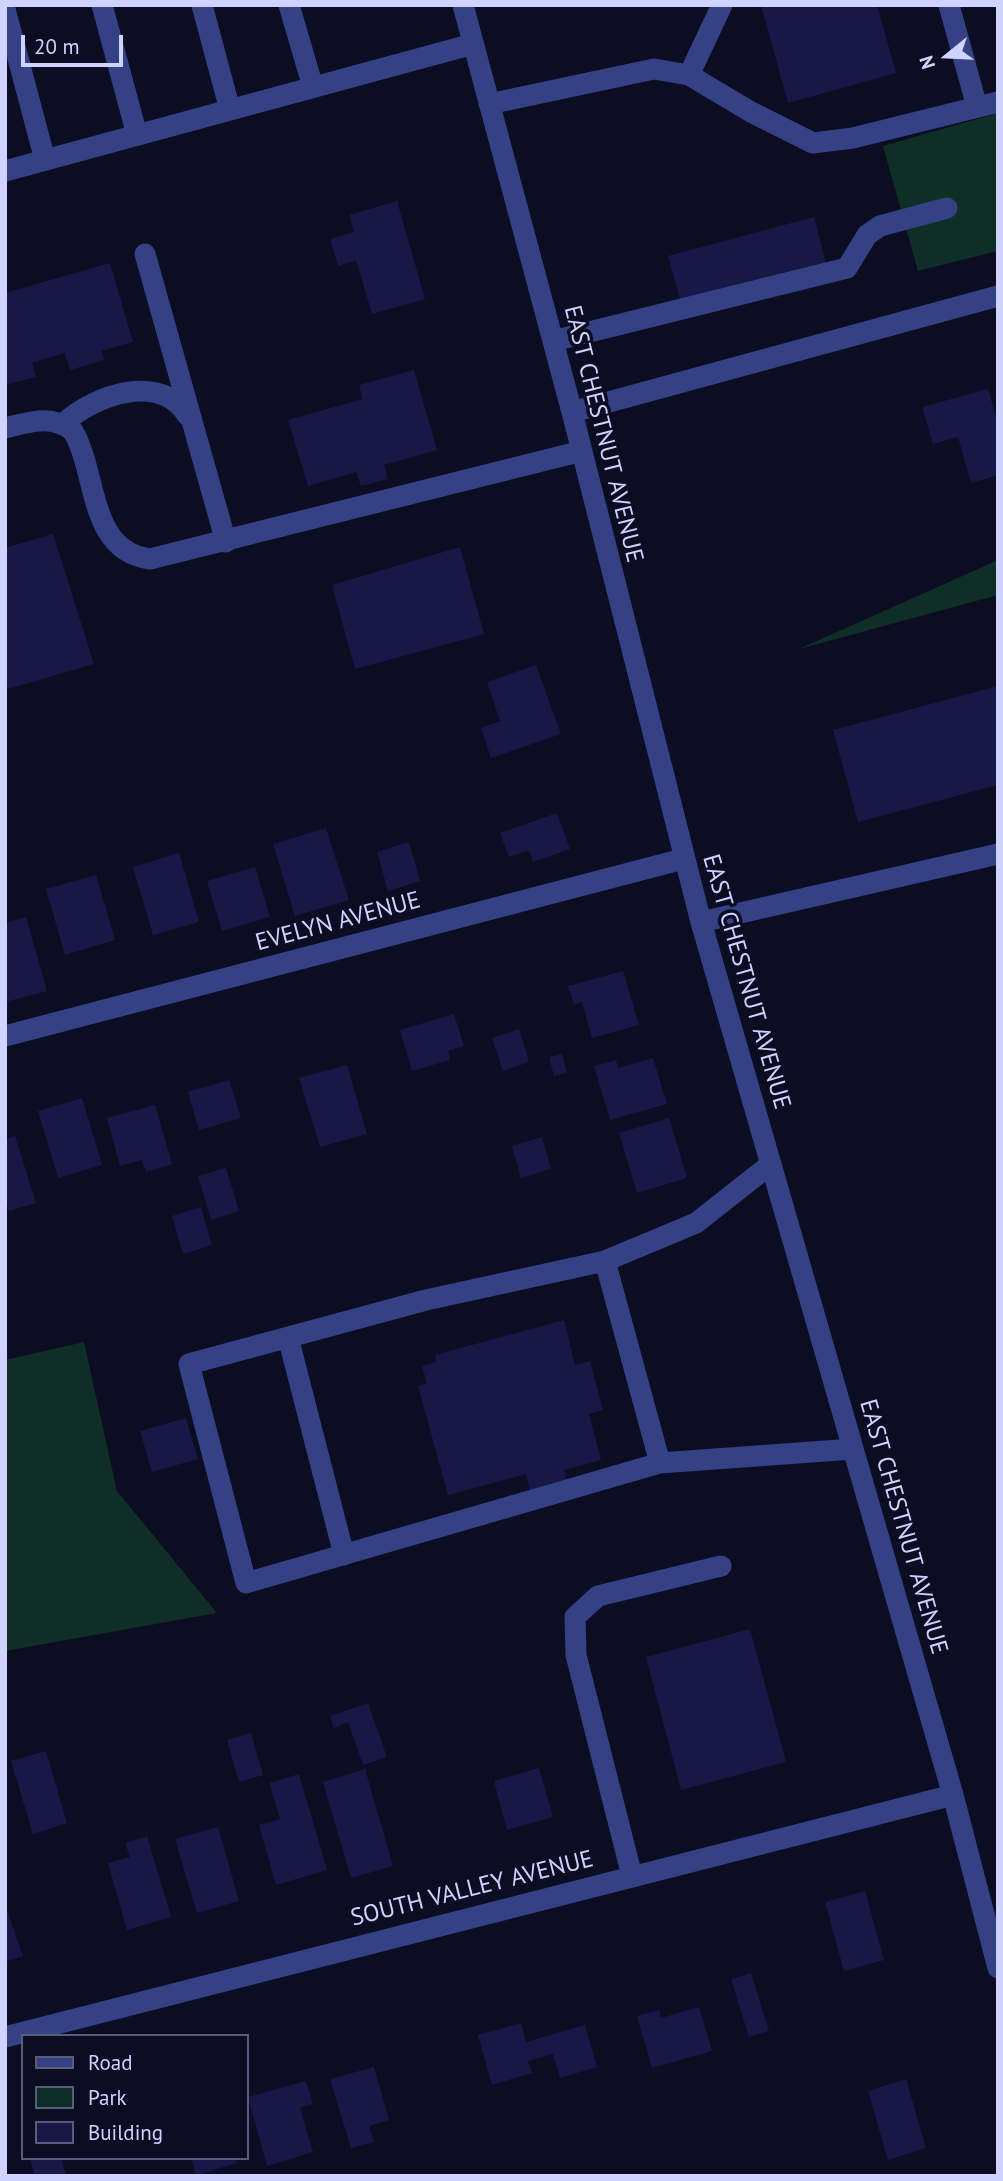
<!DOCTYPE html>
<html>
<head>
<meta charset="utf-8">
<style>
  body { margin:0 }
  #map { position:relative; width:1003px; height:2181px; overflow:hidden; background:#0c0d23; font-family:"PT Sans",sans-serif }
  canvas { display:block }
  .frame { position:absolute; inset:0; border:7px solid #cfd3ff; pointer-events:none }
  .legend { position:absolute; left:21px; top:2034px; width:228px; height:126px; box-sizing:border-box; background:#0c0d23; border:2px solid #5a5c7b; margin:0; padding:9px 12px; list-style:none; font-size:21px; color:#cfd3ff }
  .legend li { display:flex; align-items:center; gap:14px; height:35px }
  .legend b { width:35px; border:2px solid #5a5c7b }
  .north { position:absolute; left:912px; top:21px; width:70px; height:70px; -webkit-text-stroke:5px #0c0d23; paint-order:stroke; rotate:252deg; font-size:19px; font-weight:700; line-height:28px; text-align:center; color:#cfd3ff }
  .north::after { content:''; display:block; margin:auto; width:24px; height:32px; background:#cfd3ff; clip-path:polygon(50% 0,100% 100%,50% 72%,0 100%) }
  .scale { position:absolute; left:21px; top:35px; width:102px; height:32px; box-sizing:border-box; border:4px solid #cfd3ff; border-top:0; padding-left:9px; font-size:21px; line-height:24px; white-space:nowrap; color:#cfd3ff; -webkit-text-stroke:5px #0c0d23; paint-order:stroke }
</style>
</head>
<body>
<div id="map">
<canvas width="1003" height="2181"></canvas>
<div class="frame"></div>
<ul class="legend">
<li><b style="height:9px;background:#344285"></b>Road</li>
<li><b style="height:19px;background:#0f2e26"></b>Park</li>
<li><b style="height:19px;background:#171845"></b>Building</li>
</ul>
<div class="north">N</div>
<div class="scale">20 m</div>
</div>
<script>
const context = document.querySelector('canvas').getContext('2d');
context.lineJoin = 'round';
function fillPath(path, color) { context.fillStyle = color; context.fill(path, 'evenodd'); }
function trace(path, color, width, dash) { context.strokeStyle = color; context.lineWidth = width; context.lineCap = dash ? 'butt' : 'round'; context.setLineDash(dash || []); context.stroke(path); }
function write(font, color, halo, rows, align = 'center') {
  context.font = font + ' "PT Sans",sans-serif'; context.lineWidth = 7; context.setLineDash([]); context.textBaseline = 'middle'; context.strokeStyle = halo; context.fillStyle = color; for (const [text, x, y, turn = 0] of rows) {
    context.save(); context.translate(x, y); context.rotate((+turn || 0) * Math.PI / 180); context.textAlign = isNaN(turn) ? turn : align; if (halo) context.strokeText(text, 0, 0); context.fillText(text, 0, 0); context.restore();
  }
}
const green = new Path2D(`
  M998,113V251L918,271L883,146Z
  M998,560V595L799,649Z
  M84,1342L117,1491L217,1613L5,1651V1360Z`);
const building = new Path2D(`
  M761,5H877L896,73L788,103Z
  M397,201L425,299L372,314L356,260L338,266L330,239L354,232L349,215Z
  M814,217L826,263L681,303L668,256Z
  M110,263L133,342L101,351L104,360L70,370L65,353L32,363L36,377L5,385V293Z
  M414,370L437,450L384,465L388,479L361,486L356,472L308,486L288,420L363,399L359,385Z
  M988,389L998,424V475L971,483L958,437L933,444L922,407Z
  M53,534L94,664L8,689L5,679V548Z
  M460,547L484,634L355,669L332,585Z
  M536,665L561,734L491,758L481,728L500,721L487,682Z
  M998,686V785L858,822L833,730Z
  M557,813L570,849L533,862L529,850L509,857L500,833Z
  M326,828L349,900L295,916L273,844Z
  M409,842L420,881L388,891L377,852Z
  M179,853L199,922L153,935L133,867Z
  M255,867L270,917L222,931L207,881Z
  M96,875L115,940L65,955L46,889Z
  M26,917L47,991L5,1002V923Z
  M623,971L639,1025L592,1038L582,1002L574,1005L568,986Z
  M454,1014L464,1046L448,1051L450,1060L412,1071L400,1030Z
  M519,1029L529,1062L503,1071L492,1038Z
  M562,1054L567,1073L554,1076L549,1057Z
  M653,1058L667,1104L610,1120L594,1066L616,1060L618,1068Z
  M347,1065L367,1134L320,1147L299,1078Z
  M229,1080L241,1118L199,1130L188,1092Z
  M82,1098L102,1165L58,1178L38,1111Z
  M155,1105L172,1164L146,1172L142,1160L120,1166L107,1118Z
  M669,1118L687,1178L637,1193L619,1133Z
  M15,1136L36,1203L9,1211L5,1199V1139Z
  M542,1137L551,1169L521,1178L512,1146Z
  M226,1168L239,1211L211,1220L198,1176Z
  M201,1207L212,1245L183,1254L172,1216Z
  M564,1320L575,1365L590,1361L603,1410L589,1414L601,1460L564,1470L568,1485L531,1495L526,1474L448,1495L418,1386L427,1383L422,1366L436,1362L435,1355Z
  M186,1418L198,1459L152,1472L140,1431Z
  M750,1629L786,1762L681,1790L646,1657Z
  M368,1703L387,1757L363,1765L348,1722L334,1728L330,1716Z
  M251,1733L263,1775L239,1782L227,1740Z
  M46,1751L67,1823L33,1834L11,1761Z
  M539,1768L553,1817L507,1830L494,1781Z
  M365,1769L393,1866L351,1878L323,1782Z
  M299,1774L327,1870L276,1885L259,1825L280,1819L269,1783Z
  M218,1827L239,1901L197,1913L175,1839Z
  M147,1836L171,1917L127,1930L108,1863L130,1857L125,1843Z
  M865,1891L884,1960L844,1971L825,1902Z
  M5,1905L23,1956L5,1962Z
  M751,1973L769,2031L749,2037L731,1979Z
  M699,2007L712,2051L652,2068L637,2016L659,2010L661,2018Z
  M521,2023L526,2042L585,2025L597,2067L560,2078L553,2054L528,2061L532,2073L492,2085L478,2035Z
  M374,2067L389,2120L369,2126L374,2142L351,2148L330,2079Z
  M906,2079L926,2148L888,2160L868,2091Z
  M306,2081L313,2104L300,2108L313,2152L267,2166L248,2097Z
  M30,2158H61L66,2176H35Z
  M191,2158H235L237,2163L196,2175Z`);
const minor = new Path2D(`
  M102,5L137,135
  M202,5L230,110
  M289,5L313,87
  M463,5L572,412L701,922L953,1795L998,1968
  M949,5L977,107
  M5,9L45,160
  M689,75L722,5
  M489,104L654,69L689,75L751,112L813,143L853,138L998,102
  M5,171L473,44
  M145,254L226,542
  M553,341L847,268L867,235L880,226L947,208
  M572,412L998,296
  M64,423C95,395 160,372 187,415
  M5,428C30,422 51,414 73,431C98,474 88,551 150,559L582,451
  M701,922L998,854
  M5,1036L683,859
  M771,1164L696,1223L605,1261L426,1300L189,1364L246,1583L660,1463L853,1449
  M605,1261L660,1463
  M288,1337L344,1555
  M632,1876L576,1655L575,1617L598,1596L721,1566
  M5,2037L953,1795`);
const streetNames = [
  ["EAST CHESTNUT AVENUE",603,434,76],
  ["EVELYN AVENUE",338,922,-15],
  ["EAST CHESTNUT AVENUE",746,982,74],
  ["EAST CHESTNUT AVENUE",903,1527,74],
  ["SOUTH VALLEY AVENUE",472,1889,-14]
];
fillPath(green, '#0f2e26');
fillPath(building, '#171845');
trace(minor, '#344285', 21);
write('24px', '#cfd3ff', '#0c0d23', streetNames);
</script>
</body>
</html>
